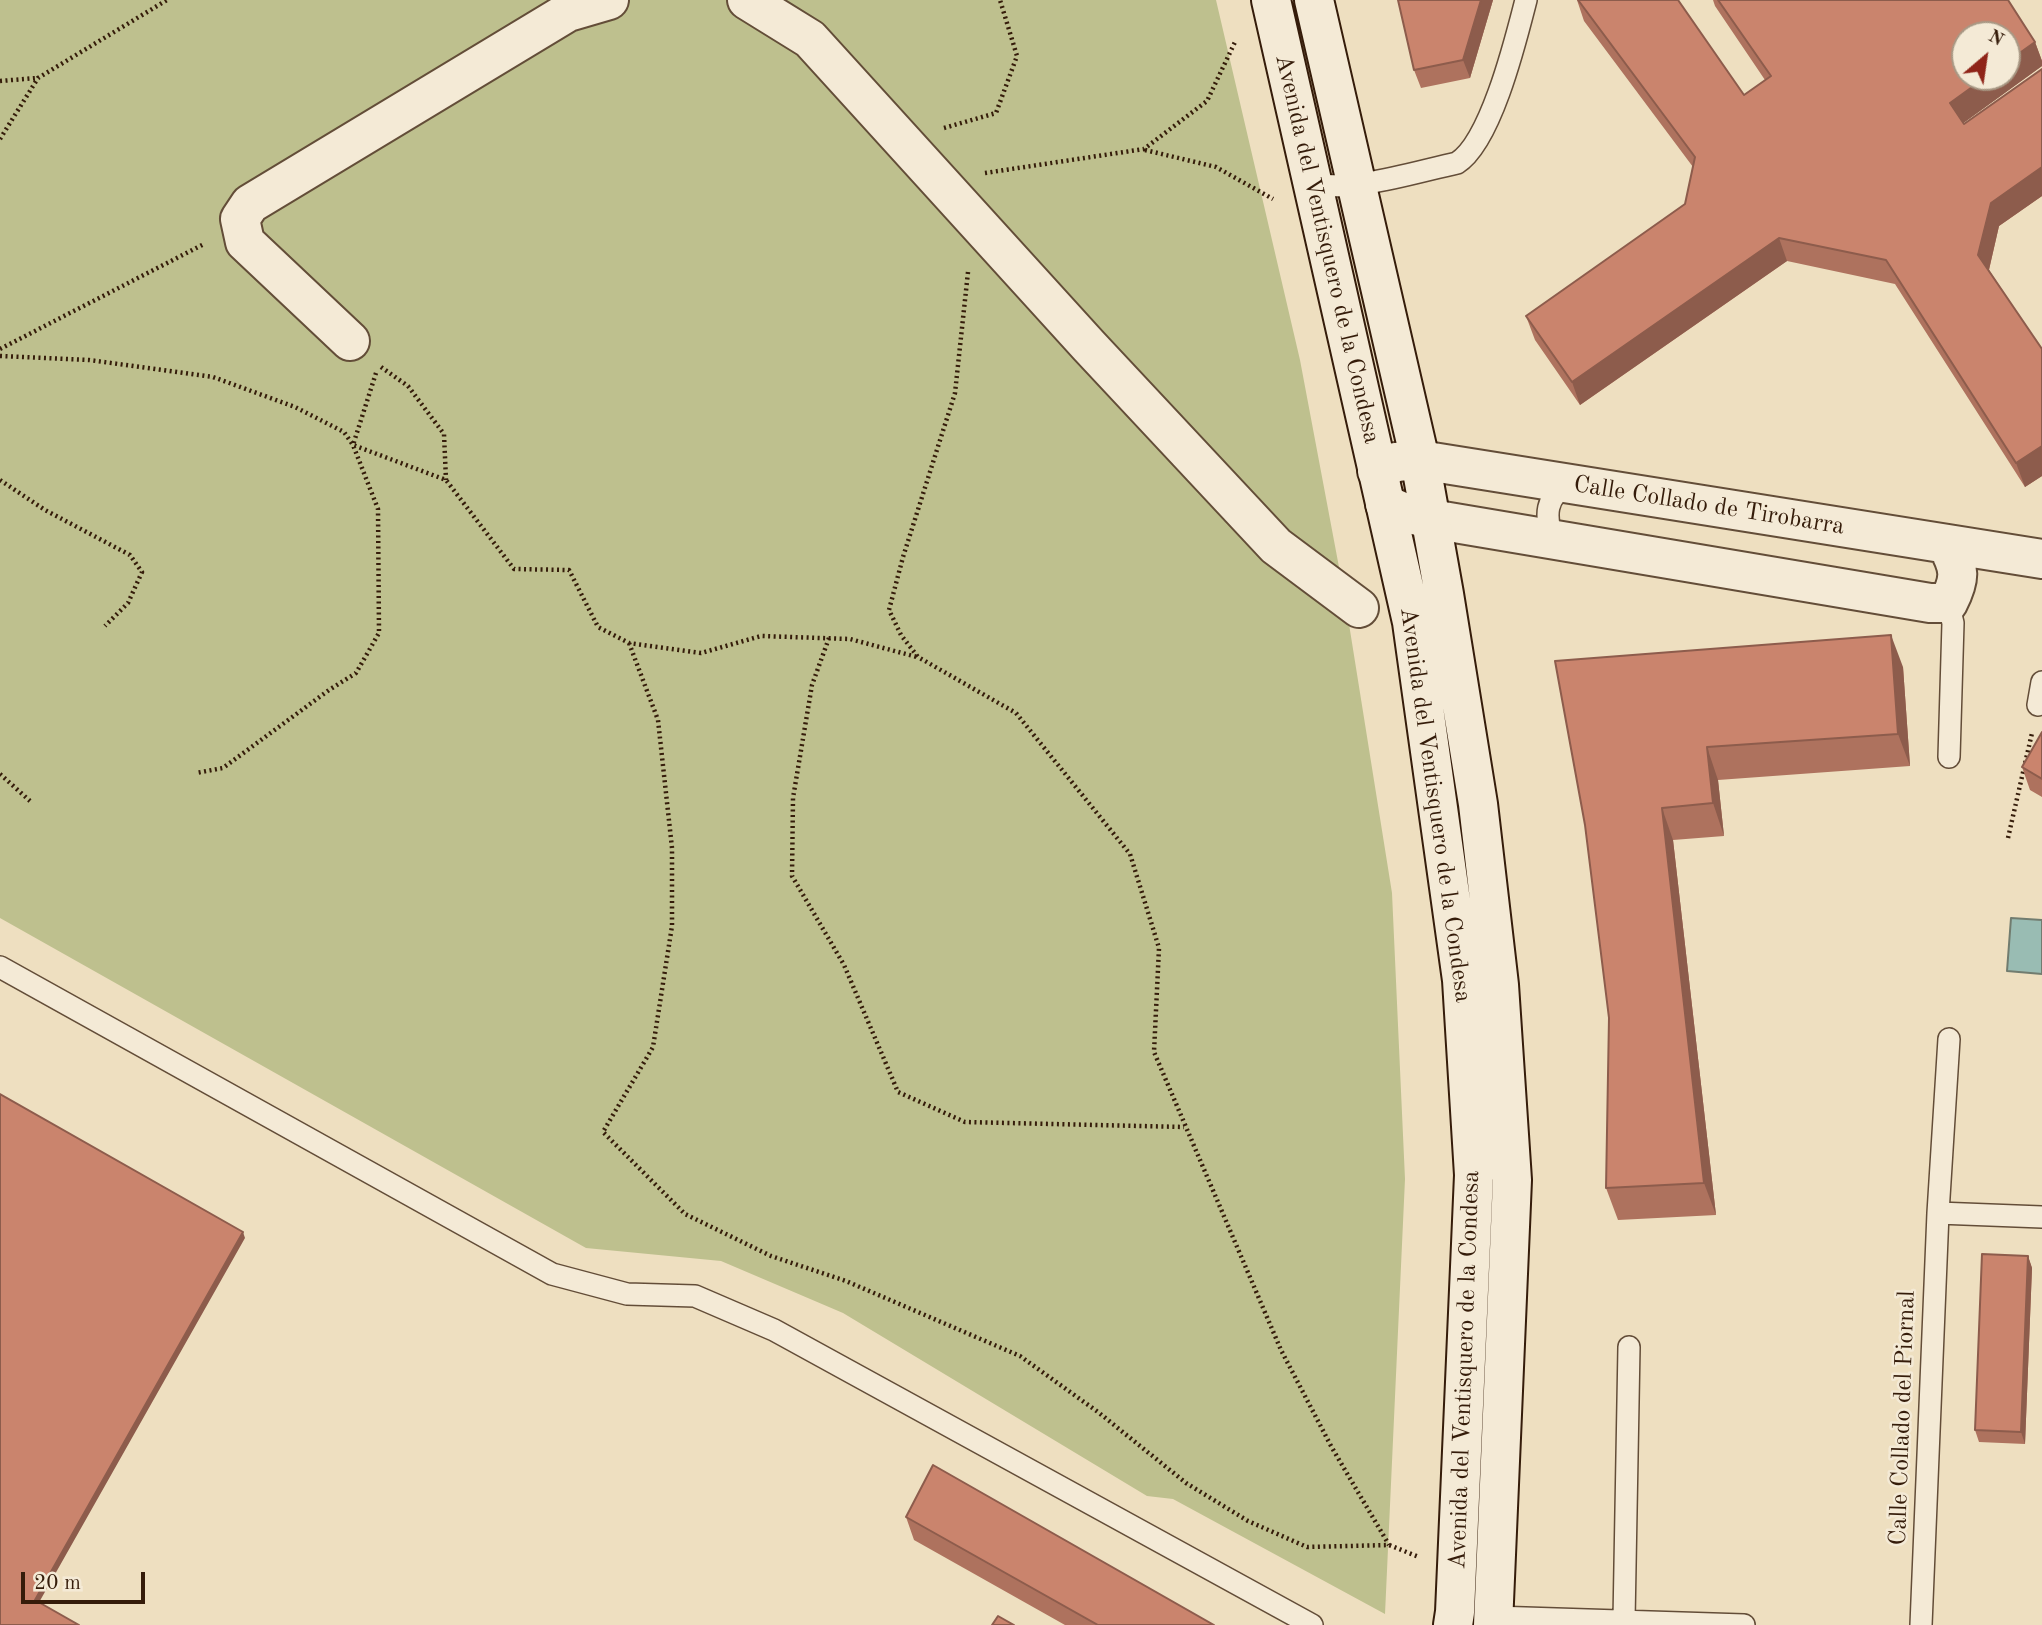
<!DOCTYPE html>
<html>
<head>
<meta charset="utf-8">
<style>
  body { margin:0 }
  #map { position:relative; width:2042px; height:1625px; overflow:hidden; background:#eedfc0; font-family:"Old Standard TT",serif }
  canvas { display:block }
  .north { position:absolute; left:1951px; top:21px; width:70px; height:70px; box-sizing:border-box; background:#f4ead6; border:2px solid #a89884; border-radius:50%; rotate:29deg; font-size:19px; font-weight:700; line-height:28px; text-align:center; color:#351c0a }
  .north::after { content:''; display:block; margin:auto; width:24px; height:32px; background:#8f2418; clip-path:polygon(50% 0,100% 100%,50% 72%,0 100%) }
  .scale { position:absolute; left:21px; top:1572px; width:124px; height:32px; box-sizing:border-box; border:4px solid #351c0a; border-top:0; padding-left:9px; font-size:21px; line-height:24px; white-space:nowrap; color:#351c0a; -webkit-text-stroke:5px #f4ead6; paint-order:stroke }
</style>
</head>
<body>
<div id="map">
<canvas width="2042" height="1625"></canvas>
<div class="north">N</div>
<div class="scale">20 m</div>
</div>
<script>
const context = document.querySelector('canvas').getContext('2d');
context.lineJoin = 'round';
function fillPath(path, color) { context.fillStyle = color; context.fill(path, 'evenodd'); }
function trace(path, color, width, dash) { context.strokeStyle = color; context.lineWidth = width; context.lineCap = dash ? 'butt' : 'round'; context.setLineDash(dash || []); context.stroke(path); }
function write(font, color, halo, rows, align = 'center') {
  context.font = font + ' "Old Standard TT",serif'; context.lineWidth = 5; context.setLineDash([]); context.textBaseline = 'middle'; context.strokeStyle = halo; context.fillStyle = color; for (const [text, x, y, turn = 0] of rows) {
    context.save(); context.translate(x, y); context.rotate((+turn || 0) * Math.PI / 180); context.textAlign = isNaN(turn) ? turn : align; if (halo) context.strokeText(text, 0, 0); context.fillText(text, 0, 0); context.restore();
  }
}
const green = new Path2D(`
  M0,0H1216L1300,360L1345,599L1392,893L1405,1179L1385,1614L1173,1499L1147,1496L843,1313L721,1261L586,1248L0,918Z`);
const water = new Path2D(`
  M2011,918L2042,920V974L2007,971Z`);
const path = new Path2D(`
  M0,81L37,78
  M944,128L996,113L1017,56L1000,0
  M0,139L38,78L167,0
  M1145,150L1216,167L1273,199
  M985,173L1144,149L1207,101L1235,42
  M968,272L955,393L903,557L889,610L901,635L918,657L1016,713L1130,854L1159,948L1154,1052L1281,1350L1331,1446L1389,1545
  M0,349L204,244
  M0,356L89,360L213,377L295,407L344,432L353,445L378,509L379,633L356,673L329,690L223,768L196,773
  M381,367L408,386L444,434L446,480
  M376,373L353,445L446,480L514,569L569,570L598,627L629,643L701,653L761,636L850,639L917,657
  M0,480L45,510L130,555L142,572L128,603L105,626
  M829,638L812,685L793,798L792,876L844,965L898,1092L965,1122L1184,1127
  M629,643L658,720L672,848V926L653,1047L603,1132L685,1214L771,1256L846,1281L1020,1356L1098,1412L1186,1483L1248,1521L1307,1547L1389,1545L1419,1557
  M0,774L30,801
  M2008,838L2032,733`);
const lane = new Path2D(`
  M1312,184C1354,192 1415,172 1457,163C1491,142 1516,39 1526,0
  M1553,540C1544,514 1546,499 1567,482
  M1948,603L1953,623L1949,757
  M2038,705L2042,682
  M0,967L552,1274L627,1294L695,1296L774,1330L1312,1625
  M1938,1213L2042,1217
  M1494,1617L1744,1625
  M1624,1620L1629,1347
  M1921,1625L1938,1213L1949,1039`);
const street = new Path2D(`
  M747,0L810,39L1089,346L1276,546L1359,608
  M350,341L245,242L240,219L250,204L568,12L609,0
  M1377,471L1396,462L1420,460L2042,559
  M1385,504L1405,513L1431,519L1930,603H1948C1961,578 1960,569 1947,545`);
const secondary = new Path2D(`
  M1271,0L1412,622L1462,980L1474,1175L1455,1612L1453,1625
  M1314,0L1420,460L1444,594L1478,804L1499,985L1512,1180L1493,1625`);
const wall = new Path2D(`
  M1398,0H1493L1470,78L1421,88L1414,70Z
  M1577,0H1678L1744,95L1765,80L1715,6L1713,0H2008L2035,42L2042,61V66L1963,123L1964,124L2042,69V196L1999,226L1989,270L2042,350V476L2025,487L1895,284L1787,261L1580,405L1535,340L1526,316L1685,204L1693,167L1584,21Z
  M1555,661L1903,667L1910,766L1718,780L1724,836L1673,840L1716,1215L1618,1220L1606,1188L1609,1018L1585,825Z
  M2042,732V797L2030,790L2022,767Z
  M2028,1256L2032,1268L2025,1444L1979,1442L1975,1430Z
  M906,1517L1214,1625H1065L914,1540Z`);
const shadedWall = new Path2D(`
  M1481,0H1493L1470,78L1463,60Z
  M2035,42L2042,61V66L1958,127L1950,103L1986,77H2007V62Z
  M2042,167V196L1999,226L1987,278L1978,255L1991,203Z
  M1779,238L1787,261L1580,405L1572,382Z
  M2042,446V476L2025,487L2016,463Z
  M1891,635L1903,667L1910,766L1898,734Z
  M1707,747L1718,780L1724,836L1713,803Z
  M1662,808L1673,840L1716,1215L1704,1183Z
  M243,1232L245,1238L37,1606L35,1600Z
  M2028,1256L2032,1268L2025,1444L2021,1432Z`);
const building = new Path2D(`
  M1398,0H1481L1463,60L1414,70Z
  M1578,0H1678L1744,95L1771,76L1718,0H2008L2035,42L2007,62V35H1965V77H1986L1950,103L1964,124L2042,69V167L1991,203L1978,255L2042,349V446L2016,463L1886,260L1779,238L1572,382L1526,316L1685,204L1695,157Z
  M1891,635L1898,734L1707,747L1713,803L1662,808L1704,1183L1606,1188L1609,1018L1585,825L1555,661Z
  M2042,732V779L2022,767Z
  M0,1094L243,1232L35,1600L79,1625H0Z
  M1982,1254L2028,1256L2021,1432L1975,1430Z
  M933,1465L1214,1625H1098L906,1517Z
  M998,1616L1014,1625H992Z`);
const streetNames = [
  ["Avenida del Ventisquero de la Condesa",1327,249,77],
  ["Calle Collado de Tirobarra",1709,506,9],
  ["Avenida del Ventisquero de la Condesa",1435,805,82],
  ["Avenida del Ventisquero de la Condesa",1465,1370,-88],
  ["Calle Collado del Piornal",1903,1418,-88]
];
fillPath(green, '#bec08e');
fillPath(water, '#99bcb3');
trace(water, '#717c6f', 2);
trace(lane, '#634d38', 24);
trace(street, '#634d38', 42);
trace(secondary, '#351c0a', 42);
trace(path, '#351c0a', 4.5, [2, 3.5]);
trace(lane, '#f4ead6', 21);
trace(street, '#f4ead6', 38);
trace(secondary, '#f4ead6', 38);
fillPath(wall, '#ae725e');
fillPath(shadedWall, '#8d5c4c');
fillPath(building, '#ca846d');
trace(building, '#8d5c4c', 2);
write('24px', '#351c0a', '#f4ead6', streetNames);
</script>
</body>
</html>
